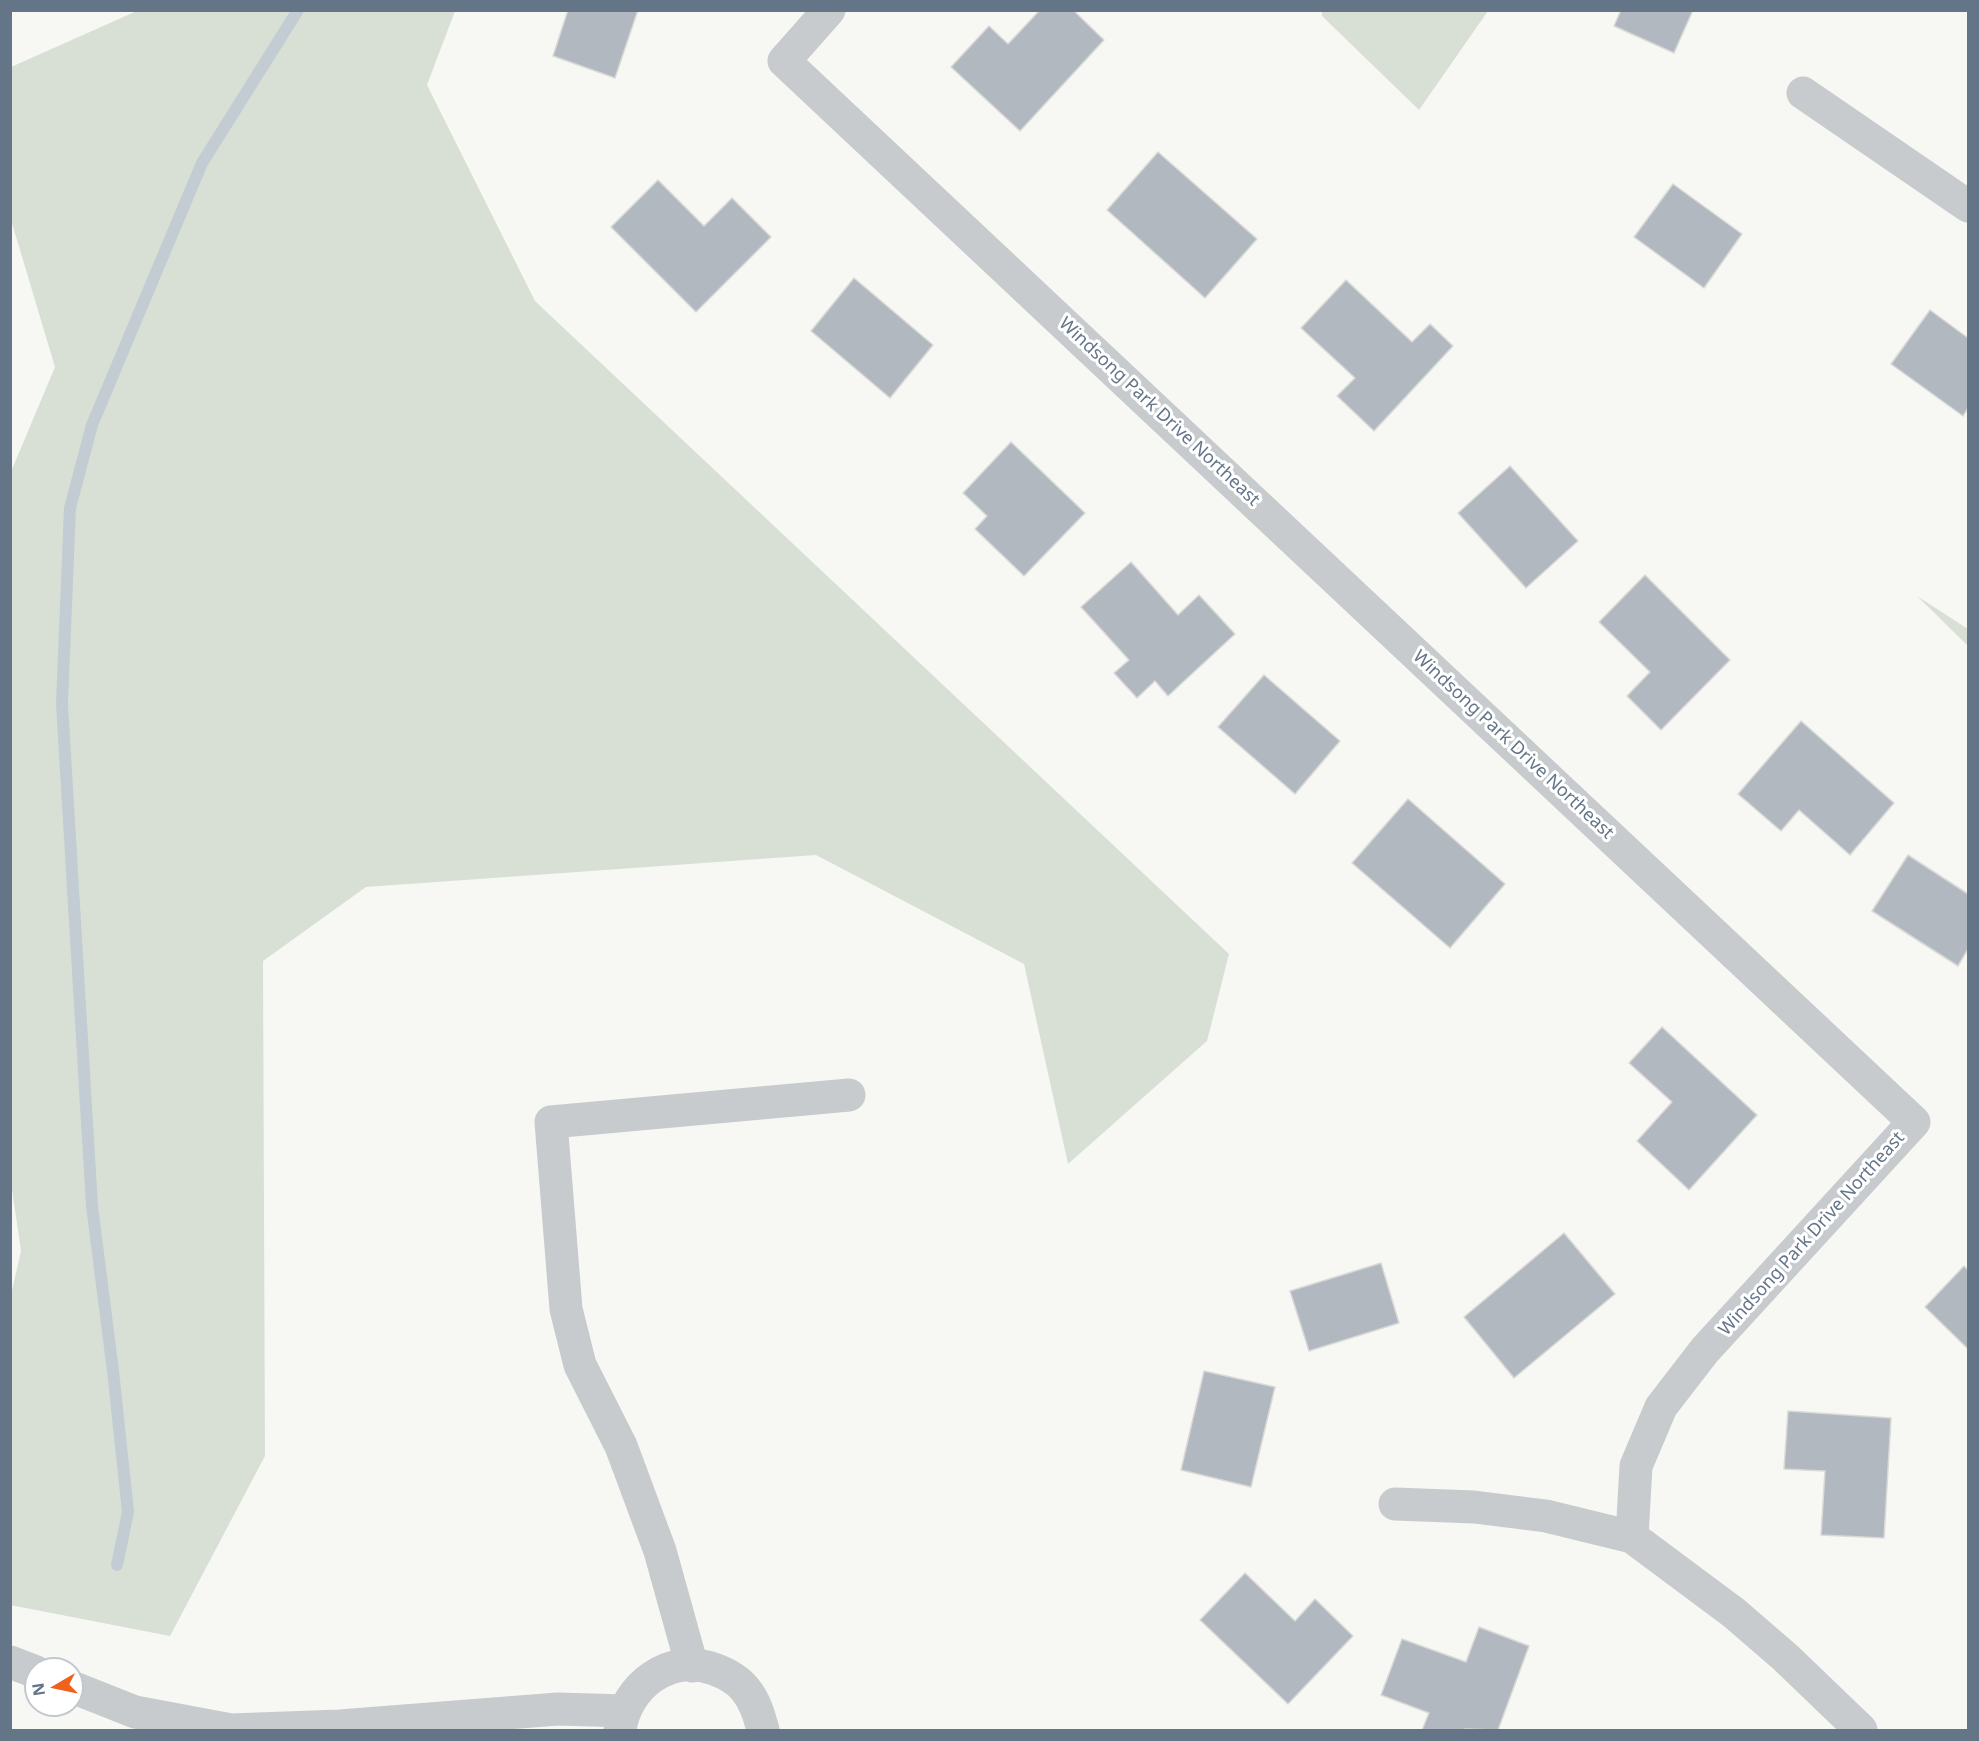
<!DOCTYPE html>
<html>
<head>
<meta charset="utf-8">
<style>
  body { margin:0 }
  #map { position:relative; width:1979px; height:1741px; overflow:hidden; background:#f7f8f4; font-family:"Noto Sans",sans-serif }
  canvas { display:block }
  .frame { position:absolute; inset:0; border:12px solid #647588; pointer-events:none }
  .north { position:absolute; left:24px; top:1657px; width:60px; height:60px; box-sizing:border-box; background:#fff; border:2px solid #c1c8cf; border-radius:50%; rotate:261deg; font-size:16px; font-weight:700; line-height:24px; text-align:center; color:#647588 }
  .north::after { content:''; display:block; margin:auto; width:21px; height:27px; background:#f0611c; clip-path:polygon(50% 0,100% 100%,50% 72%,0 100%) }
</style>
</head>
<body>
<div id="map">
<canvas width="1979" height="1741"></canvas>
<div class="frame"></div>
<div class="north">N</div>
</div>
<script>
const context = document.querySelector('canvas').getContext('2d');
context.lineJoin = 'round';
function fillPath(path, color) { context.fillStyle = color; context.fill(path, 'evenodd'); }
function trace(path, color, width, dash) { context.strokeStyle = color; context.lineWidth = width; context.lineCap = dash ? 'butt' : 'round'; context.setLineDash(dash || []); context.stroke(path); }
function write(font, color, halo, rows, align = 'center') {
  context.font = font + ' "Noto Sans",sans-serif'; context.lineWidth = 6; context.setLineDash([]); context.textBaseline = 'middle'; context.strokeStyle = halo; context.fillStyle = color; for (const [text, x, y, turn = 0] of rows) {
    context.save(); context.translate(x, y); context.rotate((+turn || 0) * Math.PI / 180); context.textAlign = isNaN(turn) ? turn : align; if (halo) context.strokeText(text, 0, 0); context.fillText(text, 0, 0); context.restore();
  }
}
const green = new Path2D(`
  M139,10L455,11L427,85L535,301L1229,954L1207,1041L1068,1164L1024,964L816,855L366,887L263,961L265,1456L170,1636L10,1605V1299L21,1251L10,1176V474L55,367L11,220V67Z
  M1322,11V10L1488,11L1419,110L1322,16Z
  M1917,596L1968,629V646Z`);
const stream = new Path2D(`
  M117,1565L128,1512L113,1371L92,1206L62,704L70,508L92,425L202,163L298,10`);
const building = new Path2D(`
  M568,10H638L615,78L553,56Z
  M1040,10H1073L1104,40L1020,131L951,67L989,26L1008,44Z
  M1621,10H1693L1674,53L1614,26Z
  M1158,152L1257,239L1205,298L1107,210Z
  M658,180L704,226L732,198L771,237L696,312L611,227Z
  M1673,184L1742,234L1704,288L1634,237Z
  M854,278L933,345L890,398L811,331Z
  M1346,280L1412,342L1430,324L1453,346L1374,431L1337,396L1355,378L1301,328Z
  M1930,310L1968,338V408L1963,416L1891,364Z
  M1011,442L1085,513L1024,576L975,529L987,516L963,493Z
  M1510,466L1578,541L1526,588L1458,513Z
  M1131,562L1178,615L1199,595L1235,634L1168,696L1155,681L1137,698L1114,673L1129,660L1081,607Z
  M1645,575L1730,660L1661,730L1627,696L1650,672L1599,622Z
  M1264,675L1340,741L1295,794L1218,727Z
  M1801,721L1894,803L1850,855L1799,810L1781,831L1738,794Z
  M1408,799L1505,884L1450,948L1352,863Z
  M1908,855L1968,894V949L1958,966L1872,911Z
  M1662,1027L1757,1115L1689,1190L1637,1141L1672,1102L1629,1063Z
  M1564,1233L1615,1294L1514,1378L1464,1317Z
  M1381,1263L1399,1323L1309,1351L1290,1291Z
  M1964,1266L1968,1270V1349L1925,1307Z
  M1204,1371L1275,1387L1251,1487L1181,1470Z
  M1788,1411L1891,1418L1884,1538L1821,1535L1825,1471L1784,1469Z
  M1245,1573L1295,1621L1315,1599L1353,1636L1288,1704L1200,1620Z
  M1479,1627L1529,1646L1498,1730L1465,1729L1464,1730H1422L1429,1713L1381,1695L1402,1639L1466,1662Z`);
const minor = new Path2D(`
  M829,10L784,61L1914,1122L1705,1350L1661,1407L1636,1466L1632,1537
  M1803,93L1968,206
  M1395,1504L1474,1507L1546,1516L1632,1537L1734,1613L1785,1657L1861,1730
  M10,1662L36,1672
  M692,1666L660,1551L621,1446L580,1365L566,1309L551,1122L849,1095
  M72,1687L135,1712L231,1730L340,1726L558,1709L625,1711
  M620,1730C626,1686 669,1653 714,1669C725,1673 737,1679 745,1689C755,1701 759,1715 763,1730`);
const streetNames = [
  ["Windsong Park Drive Northeast",1159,412,43],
  ["Windsong Park Drive Northeast",1513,745,43],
  ["Windsong Park Drive Northeast",1812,1234,-48]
];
fillPath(green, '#d8e0d5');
trace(stream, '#c3ccd2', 12);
fillPath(building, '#b1b8bf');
trace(building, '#d9d9d7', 1.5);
trace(minor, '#c7cbce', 33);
write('18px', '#647588', '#fff', streetNames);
</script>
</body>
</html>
